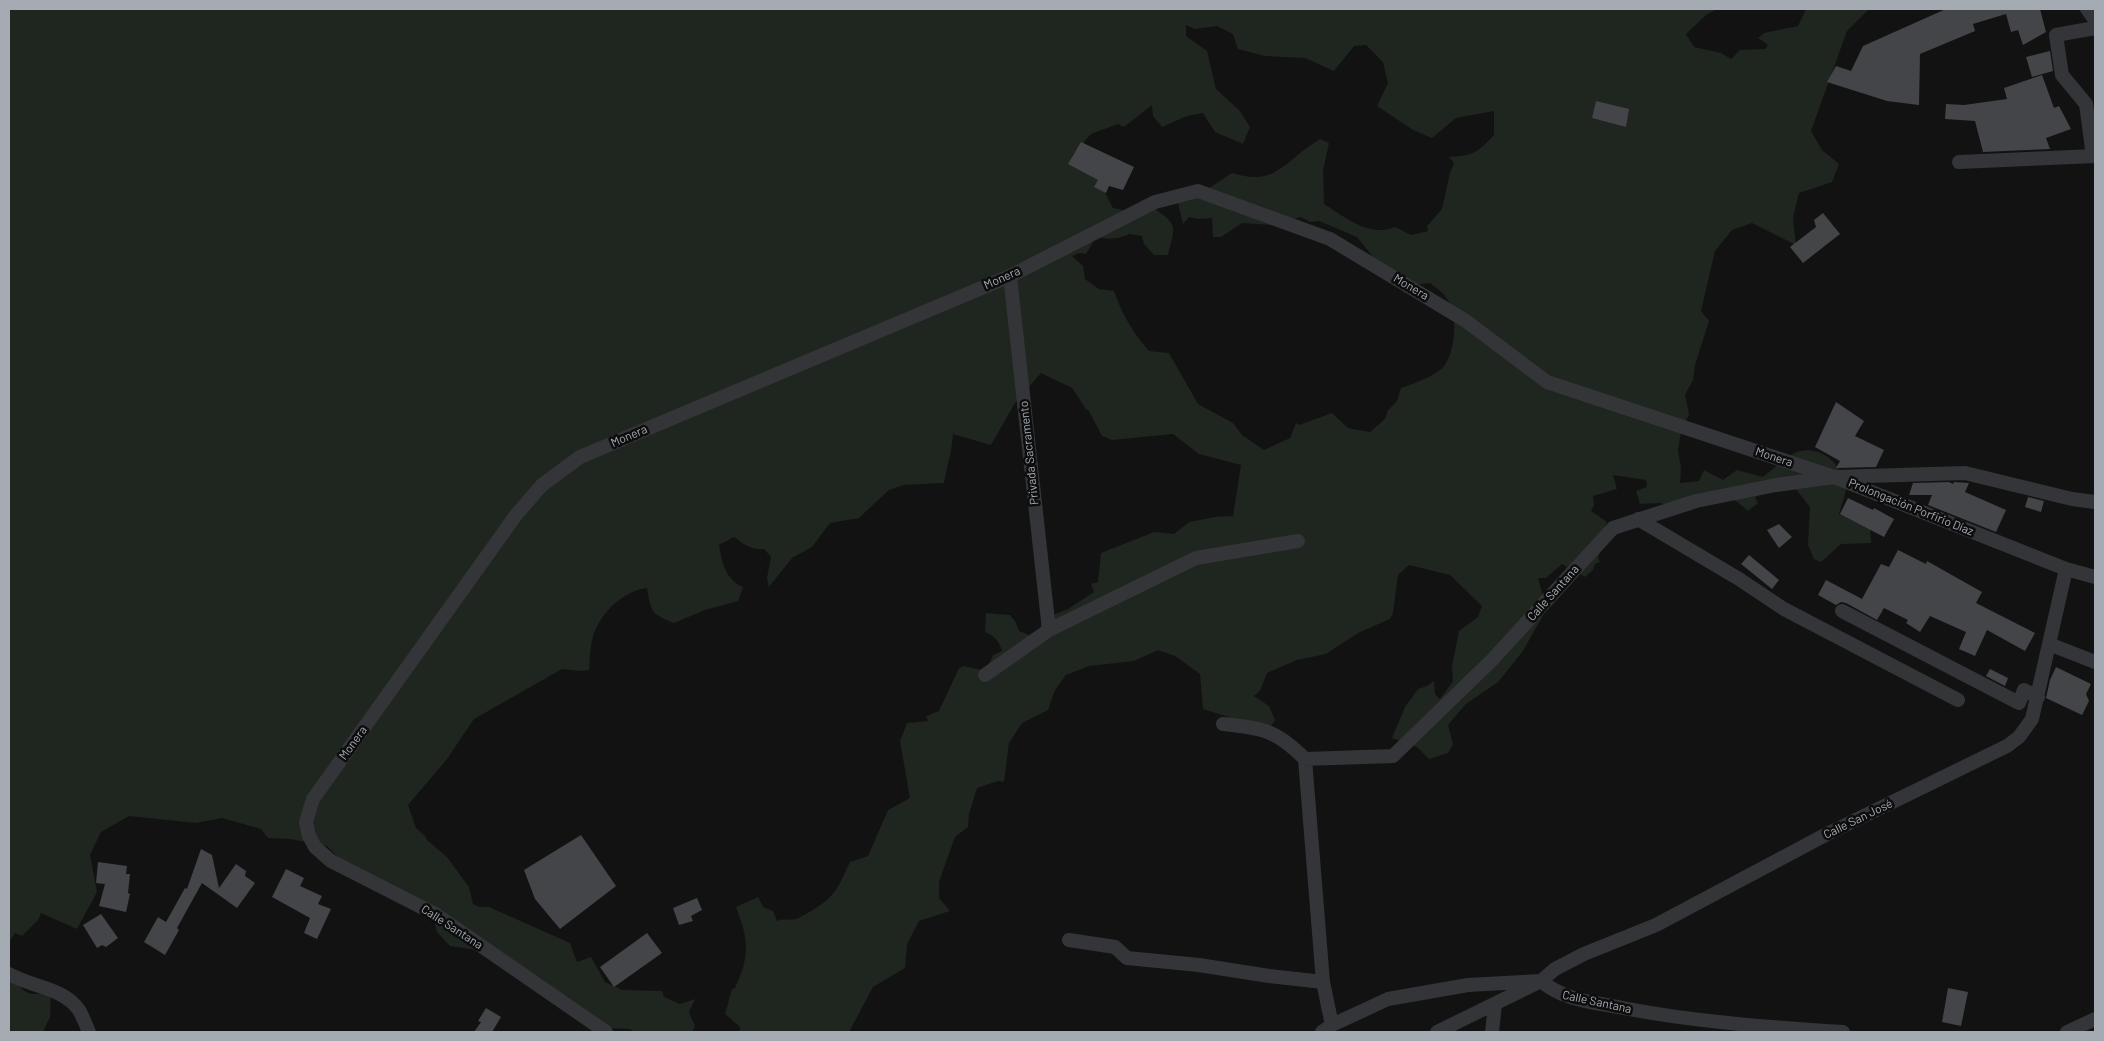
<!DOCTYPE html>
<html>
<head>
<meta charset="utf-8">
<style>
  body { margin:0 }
  #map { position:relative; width:2104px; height:1041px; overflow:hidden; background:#121213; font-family:Barlow,sans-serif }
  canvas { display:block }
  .frame { position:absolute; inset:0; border:10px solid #a5abb2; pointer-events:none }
</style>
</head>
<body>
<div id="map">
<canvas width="2104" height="1041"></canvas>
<div class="frame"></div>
</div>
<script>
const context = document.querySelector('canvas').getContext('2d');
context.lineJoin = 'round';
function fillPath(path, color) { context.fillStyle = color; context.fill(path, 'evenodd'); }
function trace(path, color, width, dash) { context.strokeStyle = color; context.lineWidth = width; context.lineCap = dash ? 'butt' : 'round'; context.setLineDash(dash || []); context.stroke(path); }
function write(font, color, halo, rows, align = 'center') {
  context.font = font + ' Barlow,sans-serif'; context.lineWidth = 5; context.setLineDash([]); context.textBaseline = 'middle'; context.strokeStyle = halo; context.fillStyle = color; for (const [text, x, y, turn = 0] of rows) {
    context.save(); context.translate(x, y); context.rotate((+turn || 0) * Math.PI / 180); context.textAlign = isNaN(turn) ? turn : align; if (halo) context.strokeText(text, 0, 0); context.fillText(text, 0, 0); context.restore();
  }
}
const green = new Path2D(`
  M9,9H1717L1706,15L1686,34L1694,47L1721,53L1731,59L1740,50L1765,49L1768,45L1758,38L1764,33L1798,26L1806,9H1869L1847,31L1811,131L1822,150L1839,164L1832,182L1799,193L1793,218L1796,245L1752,223L1732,230L1715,251L1701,311L1709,321L1695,365L1693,380L1685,395L1689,414L1681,432L1678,450L1681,468L1680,483L1699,481L1704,470L1723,480L1737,470L1763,477C1769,472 1790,454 1797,452C1819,444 1841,463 1846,484C1847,492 1841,506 1839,514L1853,520L1870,518L1871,543L1841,544L1821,562L1814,559L1808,545L1810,507L1795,488L1759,487L1760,495L1755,497L1758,503L1748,511C1738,501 1720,488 1705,498C1700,501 1695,507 1690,511L1660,503L1640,504L1636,491L1647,487L1646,480L1613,475L1617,489L1593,496L1594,505L1591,511L1607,522C1600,534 1605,545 1598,557L1600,562L1595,564L1593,570L1585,577L1562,564L1546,578H1538L1544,600L1542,617L1523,651L1498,682L1466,704L1448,725L1453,744L1448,753L1429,759L1417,747L1392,738L1405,707L1418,689L1427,686L1434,681L1435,694L1440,699L1453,681L1452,666L1459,631L1478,617L1482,606L1450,575L1409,565L1398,575L1393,613L1390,619L1358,633L1326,654L1297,660L1267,673L1260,691L1254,696L1269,706L1275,720L1271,726H1258L1203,709L1200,674L1175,656L1158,650L1134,661L1089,666L1066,675L1055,690L1048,710L1022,723L1009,743L1004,782L998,781L977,788L969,814L968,827L955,837L939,882V898L950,911L919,921L907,944L905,968L873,987L849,1032H740V1027L725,1014L732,989L735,988C750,955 749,941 736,907L758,897L763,907L773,911L777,921C783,918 790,921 796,919C804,916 825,903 830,897C839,888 844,874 850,862L868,856L888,810L910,798L900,741L907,723L928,721L926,716L939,711L959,668L964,666L986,671L993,655L1002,651C999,641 995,636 985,632L986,613L1010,615L1015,621L1019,631L1029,635L1040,629L1044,619L1068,609L1094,592L1091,584L1098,582L1101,553L1154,532L1174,534L1189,522L1215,517L1233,516L1241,465L1199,454L1173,434L1112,440L1102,436L1089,411L1086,409L1072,388L1041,373L1015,403L991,445L953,434C952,452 947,465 944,483L904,485L889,490L859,518L830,523L812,547L792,558L769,587L767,578L771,557L764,549C752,550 744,545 734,537L719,545C722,563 726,580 743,587L738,601L705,610L674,623C651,614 651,612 647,588C624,591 604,610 595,631C590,642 590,658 589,670L580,671L562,669L474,719L447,759L408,805L416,828L425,836L427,840L447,857L469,887L473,904L480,907H489L570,943L577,962L591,957L605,982L622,990L662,991L664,997L680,1004L695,999L689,1012L695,1026L692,1032H635L630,1029L607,1028L561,998L541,978L484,951L450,946L437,932L433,918L343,862L327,846L290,839L268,838L261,829L222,818L196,823L129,816L101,832L90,855L97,892L77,929L41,913L38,920L22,936L15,933L9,942ZM1186,25L1195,29L1217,26L1233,34L1238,49L1265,56L1305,58L1334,71L1354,46L1366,45L1383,62L1388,83L1377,106L1413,130L1432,138L1456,118L1494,111V135C1478,152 1473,156 1449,157L1454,163L1450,173L1442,209L1427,226L1428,231L1411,235L1395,227C1369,238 1345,217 1324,204L1323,171L1329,143L1320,139C1313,144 1306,148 1300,153C1275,174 1265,183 1232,173L1191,200L1178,203L1183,224L1189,217L1198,219L1212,218L1213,237H1221L1242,223L1272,225L1301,217L1310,222L1319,221L1357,237L1383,270L1401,285L1403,293L1413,285L1430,283C1435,287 1441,291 1445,296C1459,312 1456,348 1445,365C1438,375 1413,384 1401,388L1397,401L1388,410L1385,419L1370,432L1348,428L1332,413L1299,425L1296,423L1290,438L1264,450L1242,435L1233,423L1198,404L1169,353L1149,351C1133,333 1122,314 1114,291L1099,289L1085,279L1083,266L1072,256L1080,253L1086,254L1096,237C1108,239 1118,240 1129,234L1142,236L1144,244L1154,255H1168C1175,226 1179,226 1154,208L1127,211L1113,208L1096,175L1072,156L1091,134L1118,124L1124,127L1152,105L1153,116L1162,127L1187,116L1203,113L1215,132L1243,144L1250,127L1239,110L1216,89L1207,51L1186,36Z
  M9,973C26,993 23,997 51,992L50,1017L43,1032H9Z`);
const building = new Path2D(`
  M1946,9H2040L2046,32L2023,45L2018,30L2011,32L2006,14L1973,24L1975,31L1920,54L1919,105L1887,101L1827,82L1836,66L1851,71L1863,46Z
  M2050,51L2053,71L2032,77L2026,57Z
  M2042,75L2054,108L2059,106L2071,129L2046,138L2050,149L1983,152L1975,121L1945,119L1946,104L1964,105L2007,99L2004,88Z
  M1596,101L1629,109L1626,127L1592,118Z
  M1081,142L1134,167L1123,190L1109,186L1106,193L1094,187L1098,180L1068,164Z
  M1823,213L1840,234L1803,263L1790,247L1816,227L1814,220Z
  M1836,402L1864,421L1855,436L1884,450L1876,467L1836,468L1840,461L1815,447Z
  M1949,482L1953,484L1954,482L1969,483L1965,492L2006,510L1996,532L1928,505L1932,495H1909L1913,483Z
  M2028,497L2044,501L2041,512L2025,507Z
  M1848,498L1873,510L1874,508L1894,519L1884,537L1840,514Z
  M1779,524L1792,537L1779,548L1767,530Z
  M1898,550L1926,564L1927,561L1982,592L1976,603L2035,633L2025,651L1987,630L1975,656L1959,649L1966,632L1930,616L1920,632L1906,623L1908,620L1884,608L1877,620L1846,603L1841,602L1836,605L1818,595L1826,580L1862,599L1881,564L1889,567Z
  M1749,555L1779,580L1772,589L1741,564Z
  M2056,667L2091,684L2086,694L2089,701L2082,715L2046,698L2050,680Z
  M1990,669L2008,678L2005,686L1986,676Z
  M581,835L616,886L560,929L535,899L524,870Z
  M201,849L212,855L219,888L236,864L246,871L245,876L255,883L237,908L202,883L177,928L179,930L165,955L144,942L158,917L166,922L185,888L187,889Z
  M98,862L127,866L126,874H130L128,893L130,894L126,912L99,906L105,884L96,883Z
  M286,869L304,878L300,886L322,896L318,904L331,909L317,939L304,933L310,918L272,897Z
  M697,898L702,910L691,916L693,921L679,925L673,908Z
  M101,914L118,938L106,947L102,945L97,948L83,925Z
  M647,933L662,953L614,987L600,967Z
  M1948,988L1968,992L1961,1026L1942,1022Z
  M486,1008L501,1017L492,1032H474L481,1022L478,1021Z`);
const street = new Path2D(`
  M2087,9L2095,20
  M2093,156L2086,104L2062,75L2056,35L2095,28
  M1959,162L2095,156
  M1010,276L1049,630
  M1638,519L1739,579L1784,609L1958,700
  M1842,611L2019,703L2024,690L2038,697
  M2049,644L2095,662
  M985,675L1049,630L1196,558L1298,541
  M1223,724C1263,728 1276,730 1305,759L1323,982L1332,1025
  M1305,759L1393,756L1492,660L1613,528L1696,501L1776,485L1834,477L1965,473L2072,499L2095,502
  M1069,940L1115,947L1127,958L1199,965L1269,976L1323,982
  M9,974C31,987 63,987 79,1010C83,1017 86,1025 89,1032
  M606,1032L435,914L331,861L315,847L309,836L306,822L313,799L516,515L542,485L580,457L1010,276L1155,202L1198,191L1330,239L1466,321L1547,382L1834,477L2066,569L2095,577
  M1322,1032L1332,1025L1388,999L1468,985L1541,981C1565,1001 1593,1002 1623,1008C1695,1022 1769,1027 1843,1032
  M1437,1032L1541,981L1555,969L1584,954L1656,925L1827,834L2007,746L2019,737L2032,719L2066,569
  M1492,1032L1495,1004
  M2067,1032L2095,1019`);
const streetNames = [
  ["Monera",1002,278,-24],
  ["Monera",1411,287,31],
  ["Monera",629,436,-23],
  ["Privada Sacramento",1029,453,-96],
  ["Monera",1774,457,18],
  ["Prolongación Porfirio Díaz",1911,507,22],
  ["Calle Santana",1553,593,-48],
  ["Monera",353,743,-54],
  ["Calle San José",1858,819,-26],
  ["Calle Santana",452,927,33],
  ["Calle Santana",1597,1002,12]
];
fillPath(green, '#1f251f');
fillPath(building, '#444548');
trace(street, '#343538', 14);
write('12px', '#a5abb2', '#0d0d0e', streetNames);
</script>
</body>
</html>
